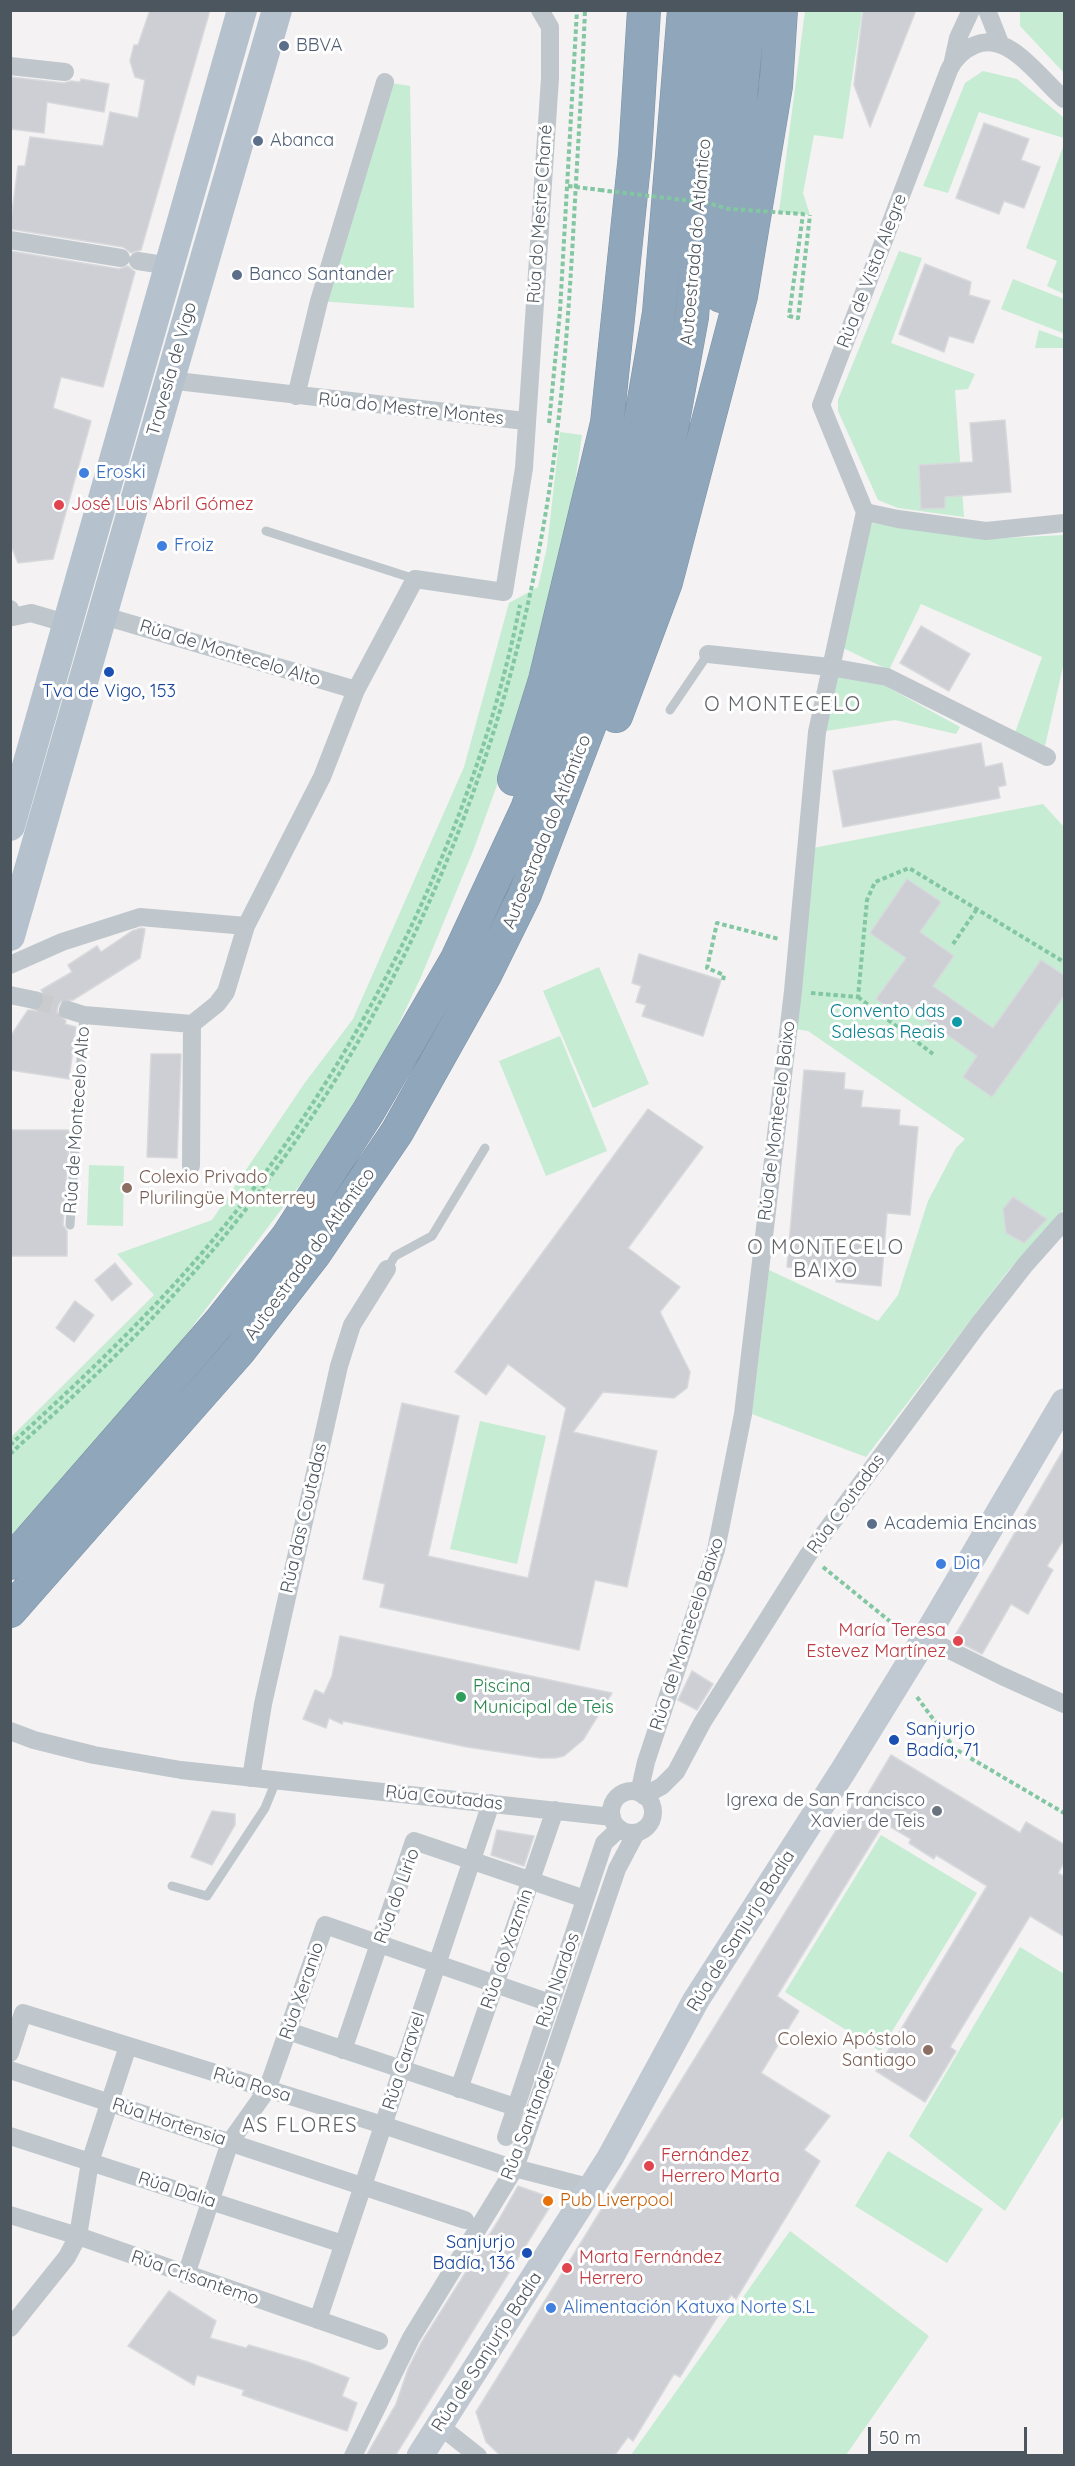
<!DOCTYPE html>
<html>
<head>
<meta charset="utf-8">
<style>
  body { margin:0 }
  #map { position:relative; width:1075px; height:2466px; overflow:hidden; background:#f4f2f2; font-family:Quicksand,sans-serif }
  canvas { display:block }
  .frame { position:absolute; inset:0; border:12px solid #4c565e; pointer-events:none }
  .scale { position:absolute; left:868px; top:2427px; width:159px; height:27px; box-sizing:border-box; border:3px solid #4c565e; border-top:0; padding-left:8px; font-size:18px; line-height:21px; white-space:nowrap; color:#4c565e; -webkit-text-stroke:4px #fff; paint-order:stroke }
</style>
</head>
<body>
<div id="map">
<canvas width="1075" height="2466"></canvas>
<div class="frame"></div>
<div class="scale">50 m</div>
</div>
<script>
const context = document.querySelector('canvas').getContext('2d');
context.lineJoin = 'round';
function fillPath(path, color) { context.fillStyle = color; context.fill(path, 'evenodd'); }
function trace(path, color, width, dash) { context.strokeStyle = color; context.lineWidth = width; context.lineCap = dash ? 'butt' : 'round'; context.setLineDash(dash || []); context.stroke(path); }
function write(font, color, halo, rows, align = 'center') {
  context.font = font + ' Quicksand,sans-serif'; context.lineWidth = 6; context.setLineDash([]); context.textBaseline = 'middle'; context.strokeStyle = halo; context.fillStyle = color; for (const [text, x, y, turn = 0] of rows) {
    context.save(); context.translate(x, y); context.rotate((+turn || 0) * Math.PI / 180); context.textAlign = isNaN(turn) ? turn : align; if (halo) context.strokeText(text, 0, 0); context.fillText(text, 0, 0); context.restore();
  }
}
const green = new Path2D(`
  M805,11H862L843,139L814,135L803,193L810,215L779,212Z
  M1020,11H1064V73L1020,26Z
  M983,71L1017,79L1064,118V138L979,112L948,193L923,186L965,83Z
  M385,82L410,86L414,308L319,301Z
  M1064,144V294L1047,286L1057,261L1026,248Z
  M899,251L922,258L891,343L975,374L968,389L955,390L964,517L898,508L878,500L838,411V400Z
  M1013,279L1064,299L1063,333L1001,309Z
  M1039,330L1064,339V348H1035Z
  M560,432L582,435L570,518L519,725L473,851L421,977L382,1059L303,1181L161,1368L11,1536V1437L154,1295L117,1254L212,1220L304,1084L353,1019L464,767L509,603L538,587L547,547Z
  M871,523L987,539L1064,535V662L1045,746L1015,733L1042,657L921,604L889,670L841,647Z
  M836,676L878,682L960,727L956,734L895,720L826,731Z
  M1043,804L1064,827V1209L1008,1271L866,1457L752,1414L769,1270L878,1321L898,1295L928,1201L956,1148L965,1139L808,1031L796,1029L813,848Z
  M599,967L649,1084L593,1108L543,991Z
  M560,1036L607,1151L546,1176L499,1061Z
  M89,1165L124,1166L123,1226L87,1225Z
  M480,1421L546,1436L517,1564L450,1549Z
  M881,1835L977,1893L880,2051L785,1992Z
  M1020,1947L1064,1974V2115L1005,2211L909,2136Z
  M888,2151L983,2209L947,2263L855,2206Z
  M790,2231L929,2336L846,2455H631Z`);
const building = new Path2D(`
  M150,10H210L141,250L131,253L123,247L10,229L18,166H25L30,137L103,146L110,112L138,118L145,80L135,77L130,61L134,45H138Z
  M863,10H916L870,127L854,85Z
  M10,77L64,83L71,81L80,82L81,79L109,84L104,112L47,102L44,133L10,129Z
  M984,123L1029,139L1021,160L1040,167L1024,208L1004,201L999,214L956,198Z
  M10,251L119,269L128,266L135,272L103,387L61,377L53,408L91,421L53,559L18,563L10,543Z
  M925,264L971,282L969,295L990,301L973,343L949,336L944,352L899,334Z
  M1005,420L1011,492L945,497V508L921,509L919,465L973,462L970,423Z
  M921,626L970,654L949,691L900,663Z
  M981,743L985,767L1002,763L1006,785L998,787L1000,798L843,827L833,771Z
  M907,879L941,902L920,932L954,956L933,986L993,1028L1041,960L1065,976V995L992,1097L963,1077L977,1056L908,1007L901,1017L876,999L906,958L870,933Z
  M141,928L145,929L140,958L73,1000L61,1001L58,1006L57,1013L66,1021L65,1024L76,1027L69,1079L10,1070V1037L28,1010L37,1011L43,1007L45,997L41,990L72,972L68,965L97,946L101,952L132,931Z
  M639,954L721,980L703,1036L642,1016L646,1005L636,1002L641,986L632,983Z
  M151,1054H181L177,1158L147,1157Z
  M804,1070L845,1073L844,1089L863,1091L861,1107L900,1110L899,1125L918,1127L910,1215L887,1213L881,1286L836,1282L837,1271L787,1267Z
  M648,1109L703,1147L628,1248L680,1287L660,1312L690,1372L687,1388L674,1398L603,1392L573,1432L657,1451L627,1587L595,1580L579,1650L380,1607L385,1584L363,1579L402,1403L459,1416L428,1556L528,1578L566,1408L508,1364L486,1395L455,1372Z
  M10,1130H70L63,1225L67,1231V1256H10Z
  M1013,1197L1047,1219L1024,1243L1006,1233L1003,1209Z
  M115,1263L132,1284L112,1301L95,1280Z
  M75,1301L94,1315L74,1342L56,1328Z
  M1065,1447V1538L1047,1566L1053,1570L1028,1614L1011,1604L982,1654L953,1639Z
  M340,1636L612,1693L583,1740L564,1756L555,1758H540L467,1747L343,1721L342,1724L329,1718L326,1728L303,1719L315,1690L324,1694L332,1676Z
  M692,1671L713,1684L697,1710L678,1700Z
  M891,1755L1020,1833L1026,1822L1065,1845V1861L1058,1873L1065,1877V1937L1030,1916L950,2047L956,2051L925,2102L876,2071L987,1886L936,1855L934,1859L909,1843L911,1839L884,1823L777,1996L799,2011L761,2073L830,2116L804,2150L820,2161L736,2299L731,2295L680,2377L674,2374L633,2441L628,2437L614,2456H501L486,2442L476,2412L853,1803L860,1807Z
  M212,1811L235,1814V1825L212,1865L191,1857Z
  M497,1830L534,1836L524,1866L491,1855Z
  M518,2186L549,2197L551,2205L395,2456H366L396,2404L408,2369L421,2343L498,2221Z
  M169,2291L216,2321L210,2338L246,2348L249,2345L308,2362L349,2378L342,2396L357,2403L347,2431L242,2395L244,2390L197,2375L194,2385L128,2346Z`);
const streetTunnel = new Path2D(`
  M34,1000L68,1010`);
const path = new Path2D(`
  M568,186L600,190
  M549,423L560,311L577,10
  M953,944L977,909
  M723,980L724,975L707,968L717,923L779,939
  M811,993L858,997L867,900L875,882L909,868L1064,962
  M858,997L933,1054
  M10,1445C90,1372 167,1299 234,1214C369,1042 477,820 520,605
  M10,1454C68,1401 126,1349 178,1290C364,1085 488,822 539,550C559,447 567,341 573,237C577,161 582,86 585,10
  M823,1567L903,1632
  M917,1697L955,1749L1064,1813`);
const lane = new Path2D(`
  M266,531L415,579
  M670,710L708,654
  M70,1225L84,1015
  M387,1269L395,1256L432,1236L485,1148
  M172,1886L207,1896L265,1808L276,1781`);
const street = new Path2D(`
  M987,10L1000,43
  M953,61L958,38L971,10
  M10,66L65,72
  M10,240L121,258
  M138,261L170,266
  M168,380L525,421
  M296,396L319,301L385,82
  M865,512L821,405L949,70C954,59 963,50 975,45C1009,30 1041,80 1064,99
  M865,512L898,519L986,531L1064,523
  M10,609L13,617L31,613L69,624
  M104,616L356,690
  M708,654L830,667L887,677L1047,757
  M10,965L62,942L140,917L246,926L322,777L356,690L415,579L504,592L524,468L550,78V27L540,10
  M10,995L34,1000
  M68,1010L84,1015L192,1024L217,1004L226,992L246,926
  M191,1166L192,1024
  M925,1638L1002,1676L1064,1704
  M10,1731L34,1740L94,1755L181,1770L612,1817
  M251,1778L263,1704L339,1366L352,1325L387,1269
  M611 1812a21 21 0 1 1 42 0a21 21 0 1 1-42 0Z
  M639,1793L646,1762L716,1550L743,1414L793,991L817,732L865,512
  M644,1796L662,1786L676,1772L702,1723L808,1555L978,1325L1025,1265L1064,1221
  M288,2031L515,2107
  M343,2050L414,1841L585,1899
  M10,2053L23,2013L383,2125L503,2165L592,2188
  M10,2070L465,2220
  M459,2089L555,1810
  M10,2136L343,2244
  M506,2137L604,1843L619,1829
  M10,2215L78,2236L379,2341
  M186,2275L230,2142L267,2090L325,1925L550,2003
  M318,2320L491,1803
  M10,2328L67,2257L78,2236L90,2162L128,2046
  M440,2426L478,2456
  M353,2456L411,2338L515,2168L617,1869L636,1833`);
const secondary = new Path2D(`
  M420,2456L610,2158L696,2000L843,1771L925,1638L1064,1402`);
const primary = new Path2D(`
  M10,826L242,10
  M10,936C100,628 186,318 277,10`);
const highway = new Path2D(`
  M721,296L749,10
  M616,716L666,582L741,296L776,86L781,10
  M514,779L545,680L607,423L635,155L644,10
  M10,1563L219,1323L288,1236L368,1112L457,959L527,809L571,686L603,579L638,435L659,313L684,10
  M10,1611L239,1351L315,1253L397,1132L485,975L525,894L602,693L635,583L671,432L692,317L716,10`);
const pathBridge = new Path2D(`
  M600,190L708,203L729,209L803,214L789,316L798,318L810,215`);
const markers = [
  [284,46,6,"#5c6f8a"],
  [258,141,6,"#5c6f8a"],
  [237,275,6,"#5c6f8a"],
  [84,473,6,"#3f7fe0"],
  [59,505,6,"#e0444e"],
  [162,546,6,"#3f7fe0"],
  [109,672,6,"#1a4fb4"],
  [957,1022,6,"#0f9aa8"],
  [127,1188,6,"#8d6e63"],
  [872,1524,6,"#5c6f8a"],
  [941,1564,6,"#3f7fe0"],
  [958,1641,6,"#e0444e"],
  [461,1697,6,"#2e9e5b"],
  [894,1740,6,"#1a4fb4"],
  [937,1811,6,"#6b7280"],
  [928,2050,6,"#8d6e63"],
  [649,2166,6,"#e0444e"],
  [548,2201,6,"#e8710a"],
  [527,2253,6,"#1a4fb4"],
  [567,2268,6,"#e0444e"],
  [551,2308,6,"#3f7fe0"]
];
const serviceNames = [
  ["BBVA",296,46],
  ["Abanca",270,141],
  ["Banco Santander",249,275],
  ["Academia Encinas",884,1524]
];
const streetNames = [
  ["Rúa do Mestre Chané",540,214,-86],
  ["Autoestrada do Atlántico",696,242,-85],
  ["Rúa de Vista Alegre",872,271,-69],
  ["Travesía de Vigo",172,369,-74],
  ["Rúa do Mestre Montes",411,409,6],
  ["Rúa de Montecelo Alto",230,653,17],
  ["Autoestrada do Atlántico",547,832,-68],
  ["Rúa de Montecelo Alto",77,1120,-86],
  ["Rúa de Montecelo Baixo",777,1121,-83],
  ["Autoestrada do Atlántico",310,1254,-54],
  ["Rúa Coutadas",846,1504,-54],
  ["Rúa das Coutadas",304,1518,-77],
  ["Rúa de Montecelo Baixo",687,1634,-72],
  ["Rúa Coutadas",444,1798,6],
  ["Rúa do Lirio",397,1896,-70],
  ["Rúa de Sanjurjo Badía",741,1931,-58],
  ["Rúa do Xazmín",507,1949,-71],
  ["Rúa Nardos",558,1980,-71],
  ["Rúa Xeranio",302,1991,-71],
  ["Rúa Caravel",404,2061,-72],
  ["Rúa Rosa",252,2085,17],
  ["Rúa Santander",529,2121,-69],
  ["Rúa Hortensia",169,2122,18],
  ["Rúa Dalia",177,2190,18],
  ["Rúa Crisantemo",195,2278,19],
  ["Rúa de Sanjurjo Badía",487,2352,-57]
];
const shopNames = [
  ["Eroski",96,473],
  ["Froiz",174,546],
  ["Dia",953,1564],
  ["Alimentación Katuxa Norte S.L",563,2308]
];
const healthNames = [
  ["José Luis Abril Gómez",71,505],
  ["María Teresa",946,1631,"right"],
  ["Estevez Martínez",946,1652,"right"],
  ["Fernández",661,2156],
  ["Herrero Marta",661,2177],
  ["Marta Fernández",579,2258],
  ["Herrero",579,2279]
];
const transitNames = [
  ["Tva de Vigo, 153",109,692],
  ["Sanjurjo",906,1730,"left"],
  ["Badía, 71",906,1751,"left"],
  ["Sanjurjo",515,2243,"right"],
  ["Badía, 136",515,2264,"right"]
];
const cultureNames = [
  ["Convento das",945,1012],
  ["Salesas Reais",945,1033]
];
const educationNames = [
  ["Colexio Privado",139,1178],
  ["Plurilingüe Monterrey",139,1199],
  ["Colexio Apóstolo",916,2040,"right"],
  ["Santiago",916,2061,"right"]
];
const leisureNames = [
  ["Piscina",473,1687],
  ["Municipal de Teis",473,1708]
];
const worshipNames = [
  ["Igrexa de San Francisco",925,1801],
  ["Xavier de Teis",925,1822]
];
const foodNames = [
  ["Pub Liverpool",560,2201]
];
const neighbourhoodNames = [
  ["O MONTECELO",783,705],
  ["O MONTECELO",826,1248],
  ["BAIXO",826,1271],
  ["AS FLORES",300,2126]
];
fillPath(green, '#c6ecd3');
fillPath(building, '#cdcfd4');
trace(building, '#d7d9dc', 1.5);
trace(streetTunnel, '#cacbcd', 18, [18, 9]);
trace(highway, '#7b91a7', 34);
trace(path, '#82c7a2', 4, [4.5, 3]);
trace(lane, '#bfc7cd', 9);
trace(street, '#bfc7cd', 18);
trace(secondary, '#c0c9d1', 27);
trace(primary, '#b5c2cd', 30);
trace(highway, '#8fa6bb', 33);
trace(pathBridge, '#82c7a2', 4, [4.5, 3]);
for (const [x, y, r, color] of markers) { const dot = new Path2D(); dot.arc(x, y, r, 0, 2 * Math.PI); context.fillStyle = color; context.fill(dot); trace(dot, '#fff', 2); }
write('18px', '#4e5e75', '#fff', serviceNames, 'left');
write('18px', '#4c565e', '#fff', streetNames);
write('18px', '#366cbe', '#fff', shopNames, 'left');
write('18px', '#be3a42', '#fff', healthNames, 'left');
write('18px', '#164399', '#fff', transitNames);
write('18px', '#0d838f', '#fff', cultureNames, 'right');
write('18px', '#785e54', '#fff', educationNames, 'left');
write('18px', '#27864d', '#fff', leisureNames, 'left');
write('18px', '#5b616d', '#fff', worshipNames, 'right');
write('18px', '#c56008', '#fff', foodNames, 'left');
context.letterSpacing = '1.5px';
write('20px', '#5f6266', '#fff', neighbourhoodNames);
context.letterSpacing = '0px';
</script>
</body>
</html>
